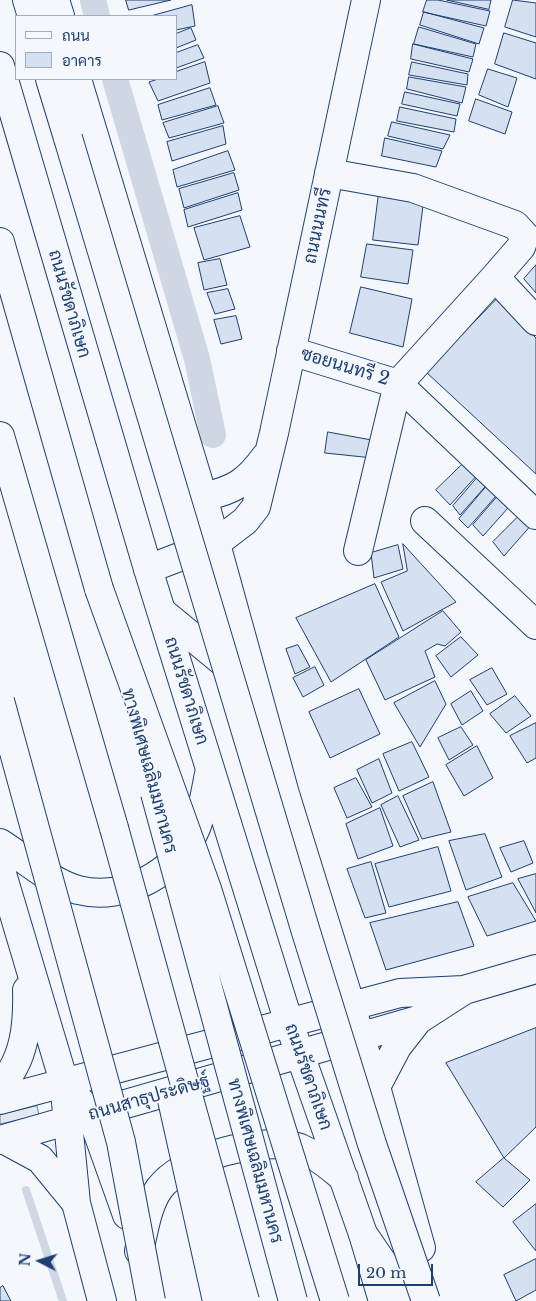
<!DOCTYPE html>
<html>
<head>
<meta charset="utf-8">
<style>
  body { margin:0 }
  #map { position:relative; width:536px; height:1301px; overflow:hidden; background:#f4f7fb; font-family:"Libre Baskerville",Sarabun,serif }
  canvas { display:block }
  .legend { position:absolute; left:15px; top:15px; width:162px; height:65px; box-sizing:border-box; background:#f4f7fb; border:1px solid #9eadc5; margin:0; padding:6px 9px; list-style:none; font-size:15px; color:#1d3f73 }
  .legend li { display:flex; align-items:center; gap:10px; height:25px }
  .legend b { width:25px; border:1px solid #9eadc5 }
  .north { position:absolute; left:15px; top:1236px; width:50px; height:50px; -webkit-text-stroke:4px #f4f7fb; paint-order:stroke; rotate:275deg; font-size:14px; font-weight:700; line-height:20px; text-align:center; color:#1d3f73 }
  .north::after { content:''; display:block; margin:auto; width:18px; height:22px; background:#1d3f73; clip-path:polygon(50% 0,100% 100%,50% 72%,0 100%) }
  .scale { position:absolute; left:358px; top:1264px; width:75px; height:22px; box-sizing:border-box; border:2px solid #1d3f73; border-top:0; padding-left:6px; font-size:15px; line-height:18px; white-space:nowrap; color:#1d3f73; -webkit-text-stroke:4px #f4f7fb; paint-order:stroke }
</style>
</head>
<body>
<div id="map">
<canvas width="536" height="1301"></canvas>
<ul class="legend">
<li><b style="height:6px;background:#f4f7fb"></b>ถนน</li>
<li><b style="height:14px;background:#d5e0f0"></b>อาคาร</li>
</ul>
<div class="north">N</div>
<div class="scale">20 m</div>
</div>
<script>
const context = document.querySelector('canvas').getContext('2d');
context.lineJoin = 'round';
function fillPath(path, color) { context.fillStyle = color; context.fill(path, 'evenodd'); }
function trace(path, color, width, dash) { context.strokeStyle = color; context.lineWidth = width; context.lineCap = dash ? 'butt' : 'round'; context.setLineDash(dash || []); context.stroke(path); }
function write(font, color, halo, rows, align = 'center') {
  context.font = font + ' "Libre Baskerville",Sarabun,serif'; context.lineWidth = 4; context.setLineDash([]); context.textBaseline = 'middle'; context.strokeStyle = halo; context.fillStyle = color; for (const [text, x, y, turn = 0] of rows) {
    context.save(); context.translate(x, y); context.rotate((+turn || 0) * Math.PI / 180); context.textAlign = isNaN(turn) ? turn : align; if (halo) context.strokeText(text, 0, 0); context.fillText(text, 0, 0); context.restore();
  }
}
const green = new Path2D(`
  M37,1106L39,1115L0,1124V1115Z`);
const stream = new Path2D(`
  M26,1190L63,1301`);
const canal = new Path2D(`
  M93,0L97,16
  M115,79L197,359L213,435`);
const building = new Path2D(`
  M126,0H171L129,10Z
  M427,0H438L490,11L486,26L423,12Z
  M447,0H491L489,9Z
  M513,0L536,3V37L505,27Z
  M192,5L195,26L176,30V16H151Z
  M424,12L484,28L479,44L420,25Z
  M419,27L476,44L473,57L414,44Z
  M191,28L196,40L176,48V34Z
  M504,33L536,43V79L495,64Z
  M413,44L473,59L469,72L411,59Z
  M198,45L204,58L176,68V53Z
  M205,62L210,83L158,101L149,82L158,79H176V72Z
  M412,62L468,74L467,85L409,75Z
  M488,69L517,78L508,107L479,95Z
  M409,77L466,87L462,103L407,89Z
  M210,88L216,105L162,120L158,105Z
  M405,92L460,104L457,116L402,104Z
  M476,99L512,112L505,134L469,121Z
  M218,106L224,123L169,138L163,123Z
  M400,107L456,119L454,132L397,121Z
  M392,122L450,135L443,149L388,136Z
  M223,126L226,144L172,161L167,142Z
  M385,138L442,151L436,167L382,156Z
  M228,151L235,170L177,187L173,170Z
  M234,173L239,190L184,208L179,189Z
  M238,193L242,210L188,227L184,210Z
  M379,193L424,198L418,245L373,240Z
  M240,216L250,247L204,260L194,228Z
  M367,244L413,250L408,284L361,277Z
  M220,259L227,285L204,290L198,263Z
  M536,265V293L524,279Z
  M361,287L412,299L403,347L350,333Z
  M228,289L235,309L215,314L207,293Z
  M498,298L536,338V474L426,372Z
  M236,316L242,339L221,344L214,320Z
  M328,432L377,441L373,458L325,453Z
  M468,459L480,472L450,505L436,490Z
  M483,471L492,479L460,515L453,506Z
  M492,480L503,488L468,528L459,519Z
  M504,489L516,499L483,536L473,525Z
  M522,513L533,523L504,556L493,542Z
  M403,544L456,602L403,631L381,582L407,571Z
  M398,545L403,569L374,578L371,553Z
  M375,584L399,637L331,682L296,618Z
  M443,611L461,632L445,646L437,644L425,651L435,677L385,700L366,660Z
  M461,637L478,655L451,677L436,656Z
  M298,645L310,667L295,674L286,649Z
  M315,667L324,685L303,697L293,678Z
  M492,668L507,694L487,705L470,680Z
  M435,681L446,704L420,747L394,703Z
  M359,689L380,734L330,758L309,712Z
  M471,691L483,711L462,725L451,704Z
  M515,696L531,716L506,733L490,714Z
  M536,723V758L527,763L510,736Z
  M461,727L473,745L449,760L438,738Z
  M412,742L429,777L399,791L383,754Z
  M477,746L493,778L464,796L446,765Z
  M379,759L392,793L372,803L357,770Z
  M356,778L372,807L347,818L334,788Z
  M433,782L451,832L422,839L403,796Z
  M398,796L419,840L400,847L381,805Z
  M380,808L393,846L358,859L346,824Z
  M485,834L502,877L466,890L449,841Z
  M524,841L533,863L511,872L500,848Z
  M438,847L451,891L389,907L375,864Z
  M371,862L386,913L365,918L347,869Z
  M536,874V913L518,879Z
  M513,883L536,921L487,936L468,897Z
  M458,902L474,946L386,970L370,923Z
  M536,1028V1127L504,1158L446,1063Z
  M504,1158L530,1180L503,1207L476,1182Z
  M536,1204V1251L513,1222Z
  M536,1259V1290L516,1301L504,1275Z
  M3,1286L11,1301H0V1288Z`);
const minor = new Path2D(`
  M329,173L413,188L515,225L525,236L521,247L495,277L398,384L358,551
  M495,277L536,321
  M291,351L398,384L536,515
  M203,497C235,490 247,482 266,456
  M425,521L536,625
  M148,569L216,543L245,521L256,507L274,433L366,0`);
const major = new Path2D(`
  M27,0L32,16
  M55,0L60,16
  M0,66L148,569L289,1023L363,1234L409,1301
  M50,79L68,138
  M77,79L203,497L285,794L376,1087L421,1248
  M161,611L235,672
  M0,843C24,858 50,882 78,890C125,902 178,872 196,828C203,810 206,788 210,769
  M0,867L64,1082L76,1203L102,1301
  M0,1086C25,1060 28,1024 27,990
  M376,1087L397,1047L418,1020
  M0,1100L400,993L464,990L536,969
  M80,1101L91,1114L127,1215
  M3,1139L40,1159L76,1203
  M0,1140L418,1020L463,991
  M139,1251C144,1231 147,1206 159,1189C182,1157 263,1135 300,1148C317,1155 330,1167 344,1178`);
const highway = new Path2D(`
  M0,242L99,589
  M0,436L114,828
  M363,1234L383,1301`);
const majorBridge = new Path2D(`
  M68,138L306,932L372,1144L426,1301
  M0,701L121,1142L151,1301`);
const highwayBridge = new Path2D(`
  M99,589L207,889L335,1301
  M155,793L293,1301
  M114,828L245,1301
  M172,1100L217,1301`);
const streetNames = [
  ["ถนนนนทรี",318,226,-78],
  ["ถนนรัชดาภิเษก",69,304,74],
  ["ซอยนนทรี 2",345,367,17],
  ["ถนนรัชดาภิเษก",186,691,73],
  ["ทางพิเศษเฉลิมมหานคร",149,771,75],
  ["ถนนรัชดาภิเษก",308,1077,71],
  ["ถนนสาธุประดิษฐ์",149,1098,-16],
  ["ทางพิเศษเฉลิมมหานคร",255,1161,75]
];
fillPath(green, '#e3e9f0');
trace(green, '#687fa3', 1);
trace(stream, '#cfd7e4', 8);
trace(canal, '#cfd7e4', 26);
fillPath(building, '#d5e0f0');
trace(building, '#1d3f73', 1);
trace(minor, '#1d3f73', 30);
trace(major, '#1d3f73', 30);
trace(highway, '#1d3f73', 30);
trace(minor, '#f4f7fb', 28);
trace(major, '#f4f7fb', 28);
trace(highway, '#f4f7fb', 28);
trace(majorBridge, '#1d3f73', 30, []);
trace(highwayBridge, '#1d3f73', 30, []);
trace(majorBridge, '#f4f7fb', 28);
trace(highwayBridge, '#f4f7fb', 28);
write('18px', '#1d3f73', '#f4f7fb', streetNames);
</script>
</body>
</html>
